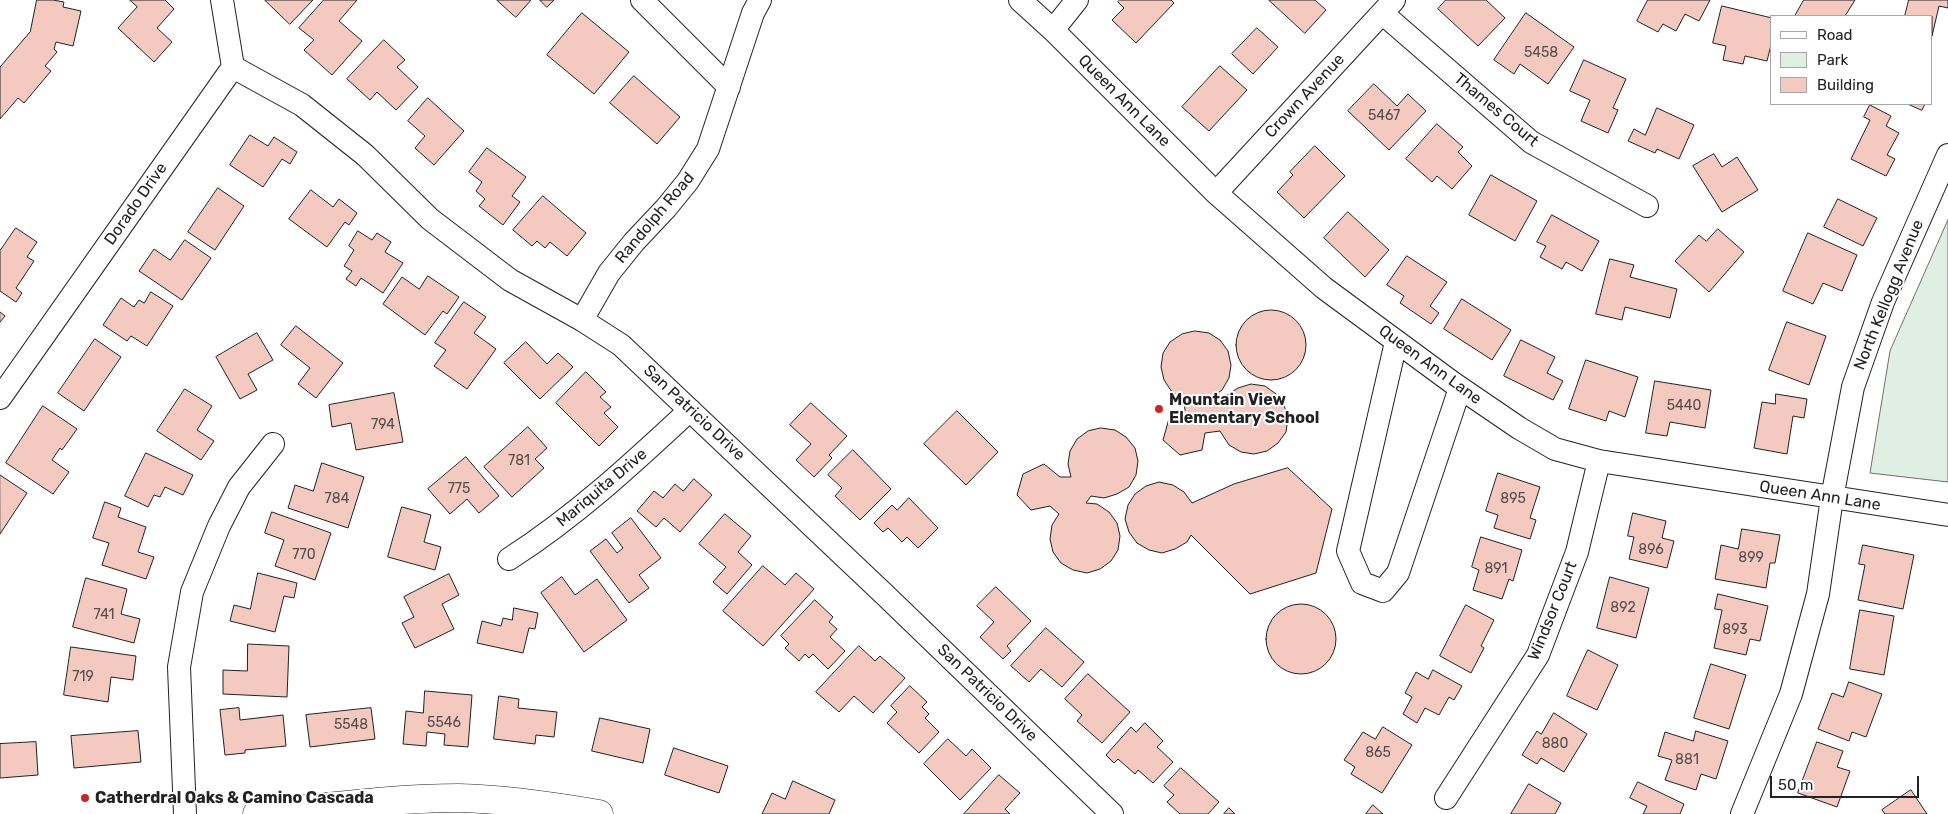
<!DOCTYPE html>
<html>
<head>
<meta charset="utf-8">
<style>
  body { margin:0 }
  #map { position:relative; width:1948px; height:814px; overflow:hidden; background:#fff; font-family:Rubik,sans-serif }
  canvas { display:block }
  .legend { position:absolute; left:1770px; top:15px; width:162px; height:90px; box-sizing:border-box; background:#fff; border:1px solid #a7a7a7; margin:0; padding:6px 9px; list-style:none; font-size:15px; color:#222 }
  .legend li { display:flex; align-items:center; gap:10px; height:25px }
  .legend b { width:25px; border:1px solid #a7a7a7 }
  .scale { position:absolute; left:1770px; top:776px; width:149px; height:22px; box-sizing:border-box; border:2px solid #222; border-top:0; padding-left:6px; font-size:15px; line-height:18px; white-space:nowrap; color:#222; -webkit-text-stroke:4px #fff; paint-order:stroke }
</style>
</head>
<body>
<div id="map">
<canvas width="1948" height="814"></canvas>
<ul class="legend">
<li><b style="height:6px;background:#fff"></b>Road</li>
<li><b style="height:14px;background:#e0efe3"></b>Park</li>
<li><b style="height:14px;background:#f3c9c0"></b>Building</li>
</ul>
<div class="scale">50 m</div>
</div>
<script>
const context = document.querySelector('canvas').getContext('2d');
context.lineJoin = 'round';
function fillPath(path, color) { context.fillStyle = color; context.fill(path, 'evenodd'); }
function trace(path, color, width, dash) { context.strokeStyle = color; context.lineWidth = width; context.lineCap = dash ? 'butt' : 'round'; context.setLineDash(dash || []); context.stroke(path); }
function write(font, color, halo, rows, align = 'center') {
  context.font = font + ' Rubik,sans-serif'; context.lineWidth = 4; context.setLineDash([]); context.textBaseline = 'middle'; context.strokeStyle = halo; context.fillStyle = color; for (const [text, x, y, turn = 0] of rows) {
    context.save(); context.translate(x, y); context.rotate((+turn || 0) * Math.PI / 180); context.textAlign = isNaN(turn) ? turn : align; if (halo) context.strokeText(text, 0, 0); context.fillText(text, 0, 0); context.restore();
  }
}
const green = new Path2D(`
  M1948,220V482L1870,473L1890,351Z`);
const building = new Path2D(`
  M37,0H53L64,2L63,7L81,11L73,46L56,42L54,49L57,52L45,66L51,71L24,103L18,98L0,119V67L30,32Z
  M130,0H165L174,9L157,28L172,42L154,62L118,28L137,7Z
  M265,0H313L290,24Z
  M324,0H357L339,21L362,41L332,75L304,50L314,40L299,28Z
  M497,0H531L516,17Z
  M540,0H554L547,7Z
  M1120,0H1171L1174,3L1136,43L1112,20L1124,8L1118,2Z
  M1269,0H1315L1326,10L1305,33Z
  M1446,0H1486L1505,18L1478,46L1438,9Z
  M1648,0H1710L1699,21L1685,14L1676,31L1663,24L1658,32L1637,21Z
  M1804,0H1855L1845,16H1795Z
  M1909,0H1948V8L1939,6L1932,36V16H1905Z
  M1722,6L1772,18V41L1767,61L1745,56L1743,64L1723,60L1726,46L1713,43Z
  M582,13L629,52L594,94L547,55Z
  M1526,13L1574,47L1548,84L1520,64L1514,74L1494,60Z
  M1257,28L1278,47L1253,74L1232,54Z
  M384,40L405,60L397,67L418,87L396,110L377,92L370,100L347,79Z
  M1584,60L1626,79L1613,108L1618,110L1608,133L1581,121L1590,100L1570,91Z
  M1220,66L1247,90L1209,131L1182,107Z
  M634,76L680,117L657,144L610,103Z
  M1374,84L1397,106L1408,94L1426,111L1389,150L1348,111Z
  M428,98L464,131L434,165L415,148L425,136L408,121Z
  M1908,104H1925L1922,110Z
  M1870,105L1891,116L1886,126L1899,133L1887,155L1895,159L1886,176L1851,159L1870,120L1864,117Z
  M1657,108L1694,125L1679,159L1657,149L1655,153L1628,141L1634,129L1645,135Z
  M1437,124L1463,147L1458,152L1472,166L1452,189L1437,176L1432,182L1406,159Z
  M250,135L268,146L274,137L297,152L290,164L282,159L263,187L230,165Z
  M1315,146L1345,176L1304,218L1277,192L1293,175L1290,172Z
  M487,148L526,177L512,196L520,202L503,225L479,206L485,199L476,191L482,182L469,172Z
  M1714,154L1722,167L1737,157L1758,190L1722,212L1693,166Z
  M1491,175L1537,201L1515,241L1469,215Z
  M218,188L244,206L215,250L188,232Z
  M311,190L333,207L339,199L357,213L349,225L345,222L327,247L289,219Z
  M543,196L586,233L567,256L550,242L545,248L537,241L532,246L513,230Z
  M1838,199L1877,218L1863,246L1824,227Z
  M1348,212L1389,250L1365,277L1324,238Z
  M1552,215L1599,241L1582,271L1566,262L1562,269L1540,257L1546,246L1537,242Z
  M16,228L37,242L27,257L34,261L16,288L22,293L16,302L0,291V251Z
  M1718,229L1744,252L1709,292L1675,261L1699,235L1706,241Z
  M358,231L372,240L377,233L391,242L385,252L403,263L383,293L361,278L356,286L346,279L352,271L344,266L354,250L349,246Z
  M1808,233L1857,255L1842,291L1823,283L1813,304L1783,291Z
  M185,240L211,258L182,300L139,271L154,249L170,260Z
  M1407,256L1447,282L1430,306L1439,313L1431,324L1400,303L1404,296L1387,285Z
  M1610,259L1634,265L1630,277L1677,289L1670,318L1625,307L1622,320L1596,314Z
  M428,276L459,297L447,314L443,311L425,335L383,304L402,277L419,289Z
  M151,292L173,306L147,346L131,336L127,341L103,325L121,298L134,307L139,300L144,303Z
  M1462,299L1511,330L1492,360L1444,329Z
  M464,302L486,317L474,333L496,349L467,389L434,366L446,350L435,343Z
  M1236 345a35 35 0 1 1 70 0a35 35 0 1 1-70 0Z
  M0,312L5,316L0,322Z
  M1787,322L1826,336L1809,385L1769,370Z
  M296,326L343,363L316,398L298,384L310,368L281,345Z
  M1195,331L1209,333L1220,340L1228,351L1231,365L1229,378L1222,390L1211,398L1219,407L1227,395L1238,388L1251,384L1265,386L1276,394L1284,405L1288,418L1286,432L1278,443L1267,451L1254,454L1241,452L1229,445L1220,431L1205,433L1202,450L1180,455L1163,440L1170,415L1185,411L1184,399L1172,392L1164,380L1161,367L1163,353L1170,342L1182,334Z
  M257,333L273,360L248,374L257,390L240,399L216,357Z
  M95,339L121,357L84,411L58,393Z
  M1521,340L1555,357L1547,373L1563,381L1553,400L1504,376Z
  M526,342L547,364L558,353L573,367L540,399L504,363Z
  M1586,360L1638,377L1625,417L1609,411L1606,421L1569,409Z
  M586,372L606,392L600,397L611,407L604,413L618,427L599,446L556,403Z
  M1655,381L1711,390L1705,428L1670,422L1667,436L1646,433Z
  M185,389L212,406L197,430L214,441L201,460L157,431Z
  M394,393L403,442L356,450L351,423L332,427L329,405Z
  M1776,394L1807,399L1804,418L1793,416L1787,454L1754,448L1762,402L1775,404Z
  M811,403L847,436L829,455L832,458L814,477L796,460L811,444L790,425Z
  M43,406L77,429L62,450L60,448L52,460L69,472L53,494L6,463Z
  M957,411L998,452L966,485L924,444Z
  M528,427L547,448L535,459L544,468L512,497L484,467Z
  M1101,428L1115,430L1126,437L1135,448L1138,461L1136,475L1129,487L1117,494L1104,498L1091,496L1086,503L1097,504L1109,512L1117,523L1120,536L1118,550L1111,561L1100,569L1087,573L1073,570L1061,563L1053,552L1050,539L1052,525L1059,514L1050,506L1031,510L1017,495L1023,474L1044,464L1060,477H1071L1068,464L1070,451L1077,439L1088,431Z
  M853,450L891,489L860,520L835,496L842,488L828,475Z
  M146,453L193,475L183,495L165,487L160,497L154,495L148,507L125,496Z
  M466,457L499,496L479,513L467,499L450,514L428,489Z
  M322,463L364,477L348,528L288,508L295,485L313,491Z
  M1288,468L1332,509L1316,573L1250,594L1191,535L1187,542L1175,549L1162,553L1149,550L1137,543L1129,532L1125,519L1128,505L1135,494L1146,486L1159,482L1173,485L1184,492L1192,503L1234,484Z
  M1498,473L1540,487L1530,518L1536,520L1530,539L1494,528L1498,515L1486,511Z
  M0,475L27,493L0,534Z
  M694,479L712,495L680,532L664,518L656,527L637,511L654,491L663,498L675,484L683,491Z
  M909,498L938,528L918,548L907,537L902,542L888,528L883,532L874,523L892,505L897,510Z
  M105,502L121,508L118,517L146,527L138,552L154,557L146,579L102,565L109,543L93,538Z
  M402,507L431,515L424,542L441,547L435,570L388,557Z
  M272,512L331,533L315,580L275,566L284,540L265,533Z
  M1633,513L1666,521L1662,538L1674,541L1667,568L1629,559L1634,537L1628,536Z
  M725,514L751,536L738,552L752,565L727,594L713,582L726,567L699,544Z
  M631,518L661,558L639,575L649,588L629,603L590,551L606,539L617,553L623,548L612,533Z
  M1742,529L1780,535L1775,563H1770L1766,588L1715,579L1721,545L1738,549Z
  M1481,537L1522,550L1513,581L1509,579L1502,599L1473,590L1479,570L1472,567Z
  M1863,545L1914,555L1903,609L1858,600L1865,565L1859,564Z
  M763,566L785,585L796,573L814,589L763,646L723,611Z
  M258,573L297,583L294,598L284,596L275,632L230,621L234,605L250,609Z
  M449,574L459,595L442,604L454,629L415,648L402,623L414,617L404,597Z
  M562,577L575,595L597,579L627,620L584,652L541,593Z
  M1610,577L1649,588L1636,638L1597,628Z
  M86,578L127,589L121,614L140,619L134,643L73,627Z
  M996,587L1031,621L1007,646L1011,651L1003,659L980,637L994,622L977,606Z
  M1718,594L1768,606L1760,641L1750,639L1746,655L1714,648L1722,610L1715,609Z
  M815,600L833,617L829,622L837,629L830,637L845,651L828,669L813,654L809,658L805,654L799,661L785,648L789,644L781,636Z
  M1266 639a35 35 0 1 1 70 0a35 35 0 1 1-70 0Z
  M1466,605L1494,620L1481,646L1484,648L1471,673L1440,656Z
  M514,608L538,613L535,629L529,628L523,653L477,643L482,621L501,626L503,618L512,620Z
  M1860,610L1894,616L1884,675L1850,669Z
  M1046,628L1084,662L1062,687L1041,669L1029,682L1011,666Z
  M248,644L289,646L287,697L223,694V670L247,671Z
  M859,646L875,661L880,656L905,678L873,713L854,696L839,712L816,692Z
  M71,647L136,656L133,680L111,677L108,702L64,695Z
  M1588,650L1618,665L1597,710L1567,696Z
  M1711,664L1746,675L1729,729L1694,718Z
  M1433,670L1462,686L1454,700L1449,697L1439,715L1425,708L1417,723L1403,714L1412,697L1405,693L1416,672L1428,679Z
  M1088,674L1130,712L1102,743L1077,721L1082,715L1065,699Z
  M1849,682L1882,694L1866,737L1852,732L1849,741L1818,729L1832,693L1843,697Z
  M910,686L927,702L922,707L929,714L925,718L939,732L919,753L887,723L897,712L891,706Z
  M425,691L472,695L468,747L444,745L445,734L427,732L426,746L403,744L406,711L423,713Z
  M499,696L519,699L518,708L557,712L554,737L536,735L535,744L494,739Z
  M239,708L240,720L283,715L286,746L245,750V753L225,755L220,710Z
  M371,708L375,739L310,747L306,715Z
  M1554,713L1587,734L1564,772L1541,758L1537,764L1522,755L1537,731L1541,734Z
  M600,718L650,729L643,763L592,751Z
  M1145,723L1163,741L1157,747L1173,762L1153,783L1138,770L1135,774L1118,759L1114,763L1106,755L1131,727L1136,732Z
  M1383,727L1412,745L1382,793L1351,774L1355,767L1344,760L1363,732L1375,739Z
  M138,731L141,762L74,768L71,736Z
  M1696,731L1728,741L1716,779L1701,774L1696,790L1665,780L1672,760L1658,756L1665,732L1693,741Z
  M948,739L966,756L972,749L991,768L960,800L924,764Z
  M36,742L38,775L0,778V744Z
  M1817,742L1843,751L1837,767L1850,771L1837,807L1798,793Z
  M674,748L728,766L719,793L665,775Z
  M1181,768L1219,802L1208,814H1180L1167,802L1174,795L1164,786Z
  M999,775L1020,793L1005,809L1010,814H964Z
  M793,781L835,800L829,814H762L772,793L785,799Z
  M1638,782L1684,804L1680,814H1643L1647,806L1630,798Z
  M1529,784L1561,803L1555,814H1511Z
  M1911,790L1927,814H1885L1882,810Z
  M1373,805L1383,814H1366Z
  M1229,808L1235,814H1224Z`);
const minor = new Path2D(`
  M642,0L729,87
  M1020,0L1053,30L1216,193L1324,288L1453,383L1519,428L1555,449L1599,461L1948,515
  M1382,13L1531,142L1647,206
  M1053,30L1077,0
  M233,67L302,105L365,155L430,219L510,280L582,320L621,345L884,594L1112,814
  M1216,193L1394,0
  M582,320L609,273L634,242L666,208L688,181L708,149L753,13L760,0
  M1396,342L1348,551L1362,583L1383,591L1398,573L1460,388
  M0,398L233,67L222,0
  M509,559C576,516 632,464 690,410
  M1446,798L1538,655L1577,552L1599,461
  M185,814L179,667L192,592L219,526L239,487L273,444
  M1742,814L1791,694L1818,594L1832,498L1853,387L1883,302L1948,155`);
const major = new Path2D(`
  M257,814C324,808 391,798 459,798C506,799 552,806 599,814`);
const markers = [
  [1159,409,5,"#c62828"],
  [85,798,5,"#c62828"]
];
const numberNames = [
  ["5458",1541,53],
  ["5467",1384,116],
  ["5440",1684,406],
  ["794",383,425],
  ["781",519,461],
  ["775",459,489],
  ["784",337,499],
  ["895",1513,499],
  ["896",1651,550],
  ["770",304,555],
  ["899",1751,558],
  ["891",1496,569],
  ["892",1623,608],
  ["741",104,615],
  ["893",1735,630],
  ["719",83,677],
  ["5546",444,723],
  ["5548",351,725],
  ["880",1555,744],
  ["865",1378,753],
  ["881",1687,760]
];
const streetNames = [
  ["Crown Avenue",1305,96,-47],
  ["Queen Ann Lane",1124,101,45],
  ["Thames Court",1496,110,40],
  ["Dorado Drive",136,204,-55],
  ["Randolph Road",655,218,-50],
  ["North Kellogg Avenue",1889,295,-68],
  ["Queen Ann Lane",1430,365,36],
  ["San Patricio Drive",694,413,43],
  ["Mariquita Drive",602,488,-40],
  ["Queen Ann Lane",1820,496,9],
  ["Windsor Court",1553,611,-68],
  ["San Patricio Drive",987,693,44]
];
const poiNames = [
  ["Mountain View",1169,400],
  ["Elementary School",1169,418],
  ["Catherdral Oaks & Camino Cascada",95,798]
];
fillPath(green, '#e0efe3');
trace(green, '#6f6f6f', 1);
fillPath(building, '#f3c9c0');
trace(building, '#222', 1);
trace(minor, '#222', 24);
trace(major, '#222', 29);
trace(minor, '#fff', 22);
trace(major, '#fff', 28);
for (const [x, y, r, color] of markers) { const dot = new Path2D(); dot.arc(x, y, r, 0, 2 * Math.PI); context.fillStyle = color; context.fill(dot); trace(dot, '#fff', 2); }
write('14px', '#564c4a', null, numberNames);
write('16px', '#222', '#fff', streetNames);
write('bold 16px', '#222', '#fff', poiNames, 'left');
</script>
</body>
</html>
